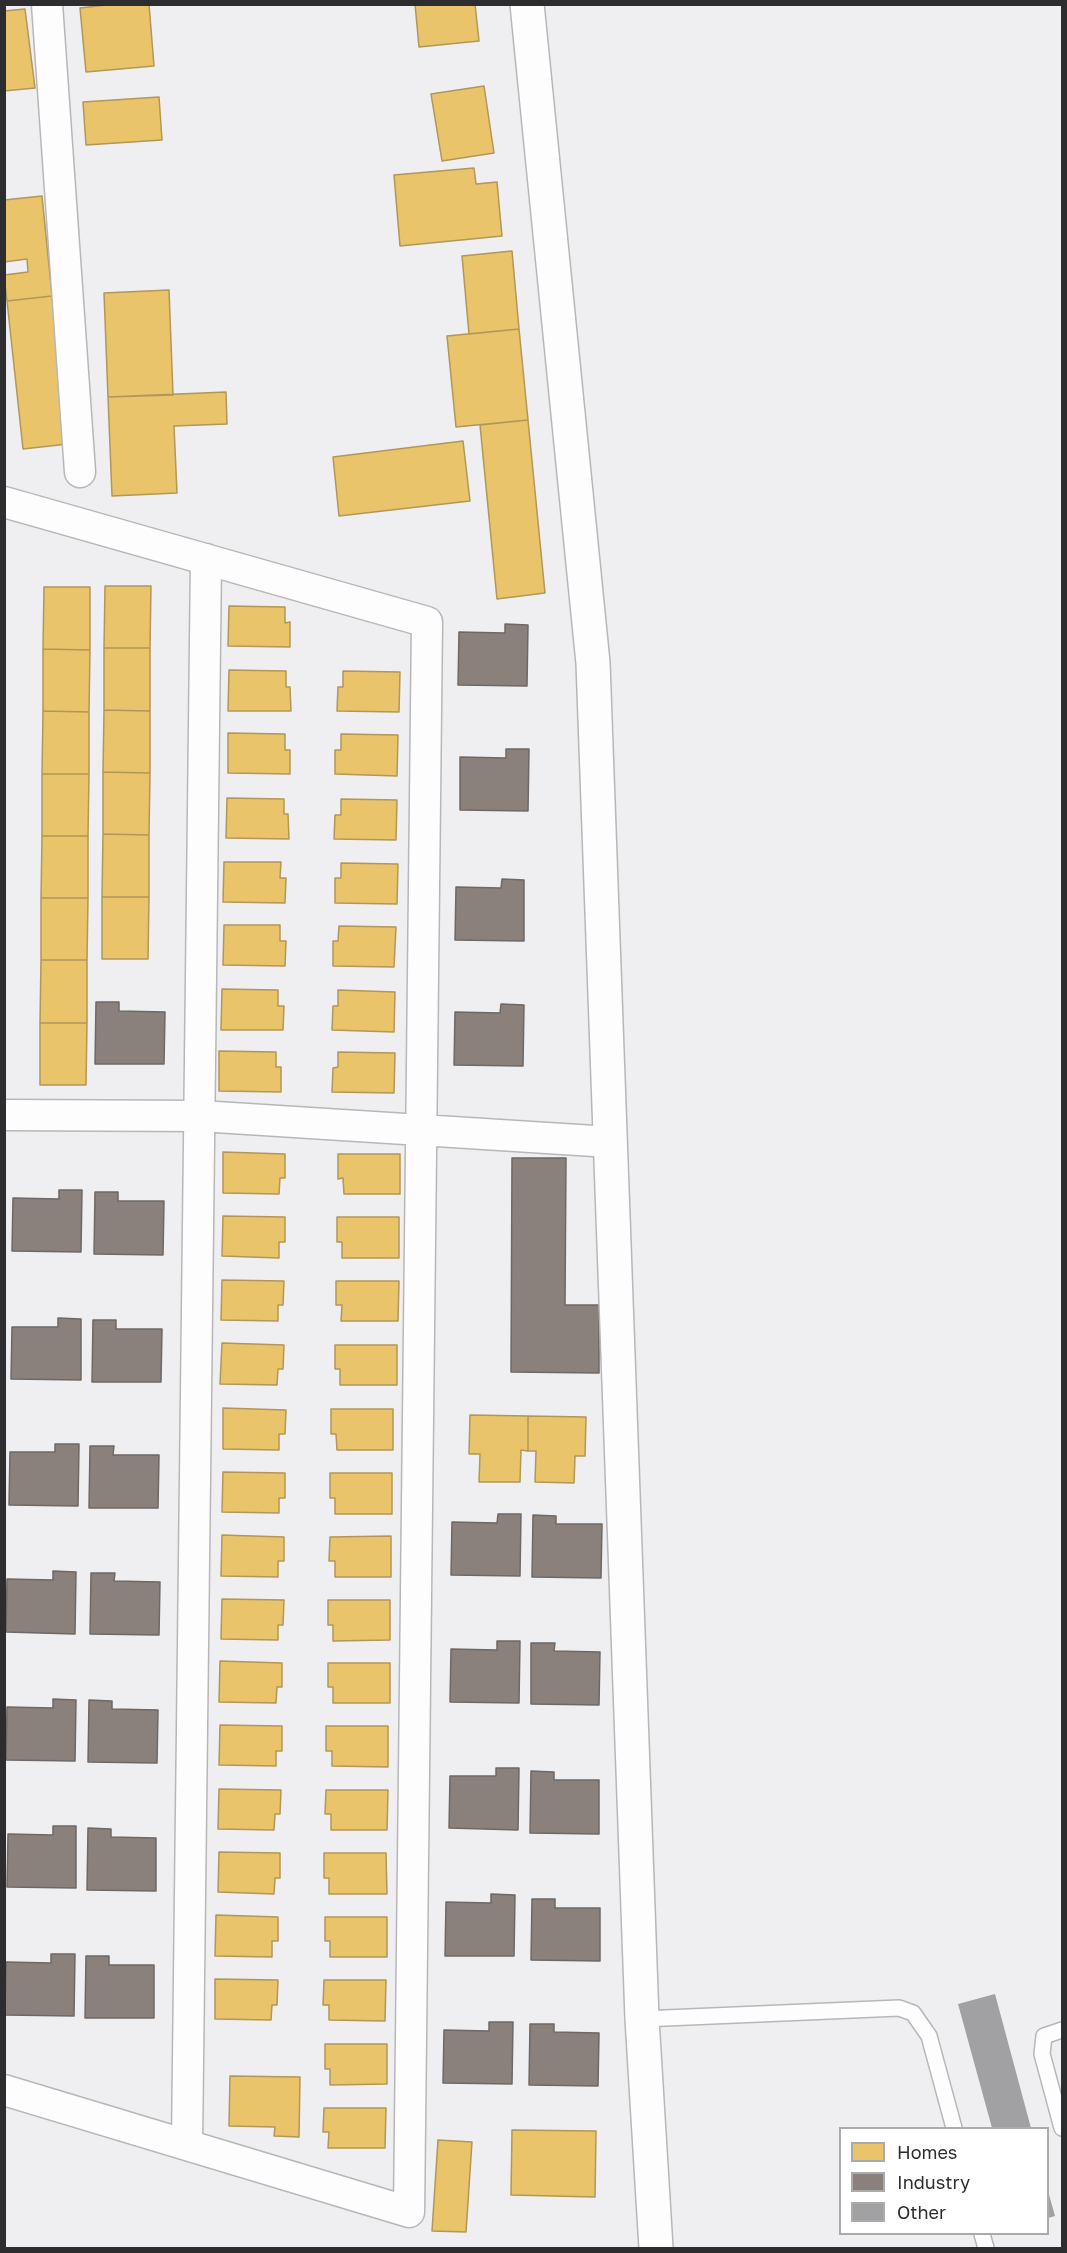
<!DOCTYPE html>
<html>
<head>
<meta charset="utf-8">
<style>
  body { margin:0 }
  #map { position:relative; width:1067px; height:2253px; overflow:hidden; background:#efeff2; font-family:"Golos Text",sans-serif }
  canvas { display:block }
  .frame { position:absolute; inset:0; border:6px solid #2d2d2f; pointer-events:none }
  .legend { position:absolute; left:839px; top:2127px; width:210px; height:108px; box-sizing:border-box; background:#fff; border:2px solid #ababac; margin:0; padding:8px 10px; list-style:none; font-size:18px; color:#2d2d2f }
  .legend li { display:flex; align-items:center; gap:12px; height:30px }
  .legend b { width:30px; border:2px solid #ababac }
</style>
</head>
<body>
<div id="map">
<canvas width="1067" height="2253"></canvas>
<div class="frame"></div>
<ul class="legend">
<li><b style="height:16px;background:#e9c46a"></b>Homes</li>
<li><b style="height:16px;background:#8a817c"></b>Industry</li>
<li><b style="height:16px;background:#a1a1a3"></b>Other</li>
</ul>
</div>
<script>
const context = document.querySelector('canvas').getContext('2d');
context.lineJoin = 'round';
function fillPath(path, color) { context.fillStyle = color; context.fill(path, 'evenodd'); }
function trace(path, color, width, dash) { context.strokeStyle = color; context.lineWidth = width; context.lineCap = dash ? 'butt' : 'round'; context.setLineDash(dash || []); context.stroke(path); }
const homes = new Path2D(`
  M115,4H149L154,66L86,72L80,8Z
  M415,4H475L479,41L419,47Z
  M25,9L35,88L4,91V11Z
  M484,86L494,153L442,161L431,94Z
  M159,97L162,140L86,145L83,102Z
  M474,168L476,184L497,182L502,236L400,246L394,175Z
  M42,196L52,296L7,301L4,275L28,272L27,259L4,262V200Z
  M512,251L519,329L469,334L462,256Z
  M169,290L173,395L108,397L104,293Z
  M52,296L68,444L23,449L7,301Z
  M519,329L528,420L456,427L447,336Z
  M226,392L227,424L174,426L177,493L112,496L108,397Z
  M528,420L545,593L497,599L480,425Z
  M463,441L470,501L339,516L333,457Z
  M105,586H151L150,648H104Z
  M44,587H90V650L43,649Z
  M229,606L285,607V623L290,622V647L228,646Z
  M104,648H150V711L104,710Z
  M43,649L90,650L89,712L43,711Z
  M229,670L286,671V687H290L291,711H228Z
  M343,671L400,672L399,712L337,711L338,687H343Z
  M104,710L150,711V773L103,772Z
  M43,711L89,712V774H42Z
  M228,733L285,734V750H290V774L228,773Z
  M341,734L398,735L397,776L335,774V750H341Z
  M103,772L150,773L149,835L103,834Z
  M42,774H89L88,836H42Z
  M227,798L284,799V814H288L289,839L226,838Z
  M341,799L397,800L396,840L334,839L335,815H341Z
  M103,834L149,835V897H102Z
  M42,836H88V898H41Z
  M224,862H281L280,878H286L285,903L223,902Z
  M341,863L398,864L397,904L335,903V878H341Z
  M102,897H149L148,959H102Z
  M41,898H88L87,960H41Z
  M224,925H280V941H286L285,966L223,965Z
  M339,926L396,927L394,967L333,966V941H338Z
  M41,960H87V1023H40Z
  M222,989L278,990V1006H284L283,1030H221Z
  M338,990L395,992L394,1032L332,1030L333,1006H338Z
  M40,1023H87L86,1085H40Z
  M219,1051L276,1052V1067H281V1092L219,1091Z
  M338,1052L395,1053L394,1093L332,1092L333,1068L338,1067Z
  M223,1152L285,1154V1178H280L279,1194L223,1193Z
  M338,1154H400V1194H344L343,1178L338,1179Z
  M223,1216L285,1217V1242H279V1258L222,1256Z
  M337,1217H399V1258H342V1242H337Z
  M222,1280L284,1281L283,1305H278V1321L221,1320Z
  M336,1281H399L398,1321H341L342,1305H336Z
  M222,1343L284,1345L283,1369H278L277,1385L220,1384Z
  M335,1345H397V1385H340V1369H335Z
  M223,1408L286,1410L285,1434H279V1450L223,1449Z
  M331,1409H393V1450H337L336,1434H331Z
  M470,1415L528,1416V1451L521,1450L520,1482H479L480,1454H469Z
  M528,1416L586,1417L585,1456H575L574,1483L535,1482L536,1451H528Z
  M223,1472L285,1473V1498H279V1513L222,1512Z
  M330,1473H392V1514H335V1498H330Z
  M222,1535L284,1537V1561H278V1577L221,1576Z
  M391,1536V1577H335V1561H329L330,1537Z
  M222,1599L284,1600L283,1625H278V1640L221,1639Z
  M328,1600H390V1640L333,1641V1625H328Z
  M220,1661L282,1663V1687H277L276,1703L219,1702Z
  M328,1663H390V1703H333V1687H328Z
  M220,1725L282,1726V1751H276V1766L219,1765Z
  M326,1726H388V1767L332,1766V1751H326Z
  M219,1789L281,1790L280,1814H275L274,1830L218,1829Z
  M326,1790H388L387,1830H331V1814H325Z
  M219,1852L280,1853V1878H275L274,1894L218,1892Z
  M324,1853H386L387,1894H329V1878H324Z
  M216,1915L278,1917V1941H272V1957L215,1956Z
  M325,1917H387V1957H330V1941H325Z
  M215,1979L278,1980L277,2005H272L271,2020L215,2019Z
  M324,1980H386L385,2021L329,2020V2005H323Z
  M325,2044H387V2084L330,2085V2069H325Z
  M230,2076L300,2077L299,2137L274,2136L275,2127L229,2126Z
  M324,2108H386L385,2148H328L329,2132H323Z
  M512,2130L596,2131L595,2197L511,2195Z
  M438,2140L472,2142L466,2232L432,2231Z`);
const industry = new Path2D(`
  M505,624L528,625L527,686L458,685L459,632L505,633Z
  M506,749H529L528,811L460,810V757L506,758Z
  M502,879L524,880V941L455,940L456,887L501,888Z
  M96,1002H119V1011L165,1012L164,1064H95Z
  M501,1004L524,1005L523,1066L454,1065L455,1012L500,1013Z
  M512,1158H566L565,1305H599V1373L511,1372Z
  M59,1190H82L81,1252L12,1251L13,1198L59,1199Z
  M95,1192H118V1201H164L163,1255L94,1254Z
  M58,1318L81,1319V1380L11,1379L12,1327H58Z
  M93,1320H116V1329H162L161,1382H92Z
  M55,1444H79L78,1506L9,1505L10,1452H55Z
  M90,1446H114L113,1455H159L158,1508H89Z
  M498,1514H521L520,1576L451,1575L452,1522L497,1523Z
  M533,1515L556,1516V1524H602L601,1578L532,1577Z
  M53,1571L76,1572L75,1634L6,1632L7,1579L53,1580Z
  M91,1573H115L114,1581L160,1582L159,1635L90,1634Z
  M497,1641H520L519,1703L450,1702L451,1649L497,1650Z
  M531,1643H555L554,1651L600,1652L599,1705L531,1704Z
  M53,1699L76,1700L75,1761L6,1760L7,1707L53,1708Z
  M89,1700L112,1701V1709L158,1710L157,1763L88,1762Z
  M496,1768H519L518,1830L449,1828L450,1776H496Z
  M531,1771L554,1772V1780H599V1834L530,1833Z
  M53,1826H76V1888L7,1887L8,1834L53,1835Z
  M88,1828L111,1829V1837L156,1838V1891L87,1890Z
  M491,1894L515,1895L514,1956H445L446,1902L491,1903Z
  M532,1899H555V1908H600V1961L531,1960Z
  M51,1954H75L74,2016L5,2015L6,1962L51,1963Z
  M86,1956H109V1965H154V2018H85Z
  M489,2022H513L512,2084L443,2083L444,2030L489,2031Z
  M530,2024H554V2032L599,2033L598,2086L529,2085Z`);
const building = new Path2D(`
  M995,1994L1031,2128H992L958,2004Z
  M1048,2191L1055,2216L1048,2218Z`);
const lane = new Path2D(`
  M642,2019L899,2008L913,2013L929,2036L954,2128
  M1062,2030L1044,2036L1042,2054L1062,2128
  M982,2234L986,2248`);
const street = new Path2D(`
  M47,4L80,472
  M4,502L427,622L409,2212L4,2090
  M4,1115L200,1116L610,1142
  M187,2145L206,559`);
const secondary = new Path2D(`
  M527,4L593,663L642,2019L656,2248`);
fillPath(homes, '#e9c46a');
trace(homes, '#b19758', 1.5);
fillPath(industry, '#8a817c');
trace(industry, '#6e6865', 1.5);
fillPath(building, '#a1a1a3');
trace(lane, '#b7b7ba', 18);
trace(street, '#b7b7ba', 33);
trace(secondary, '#b7b7ba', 36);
trace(lane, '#fdfdfd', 15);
trace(street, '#fdfdfd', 30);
trace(secondary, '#fdfdfd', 33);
</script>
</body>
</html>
